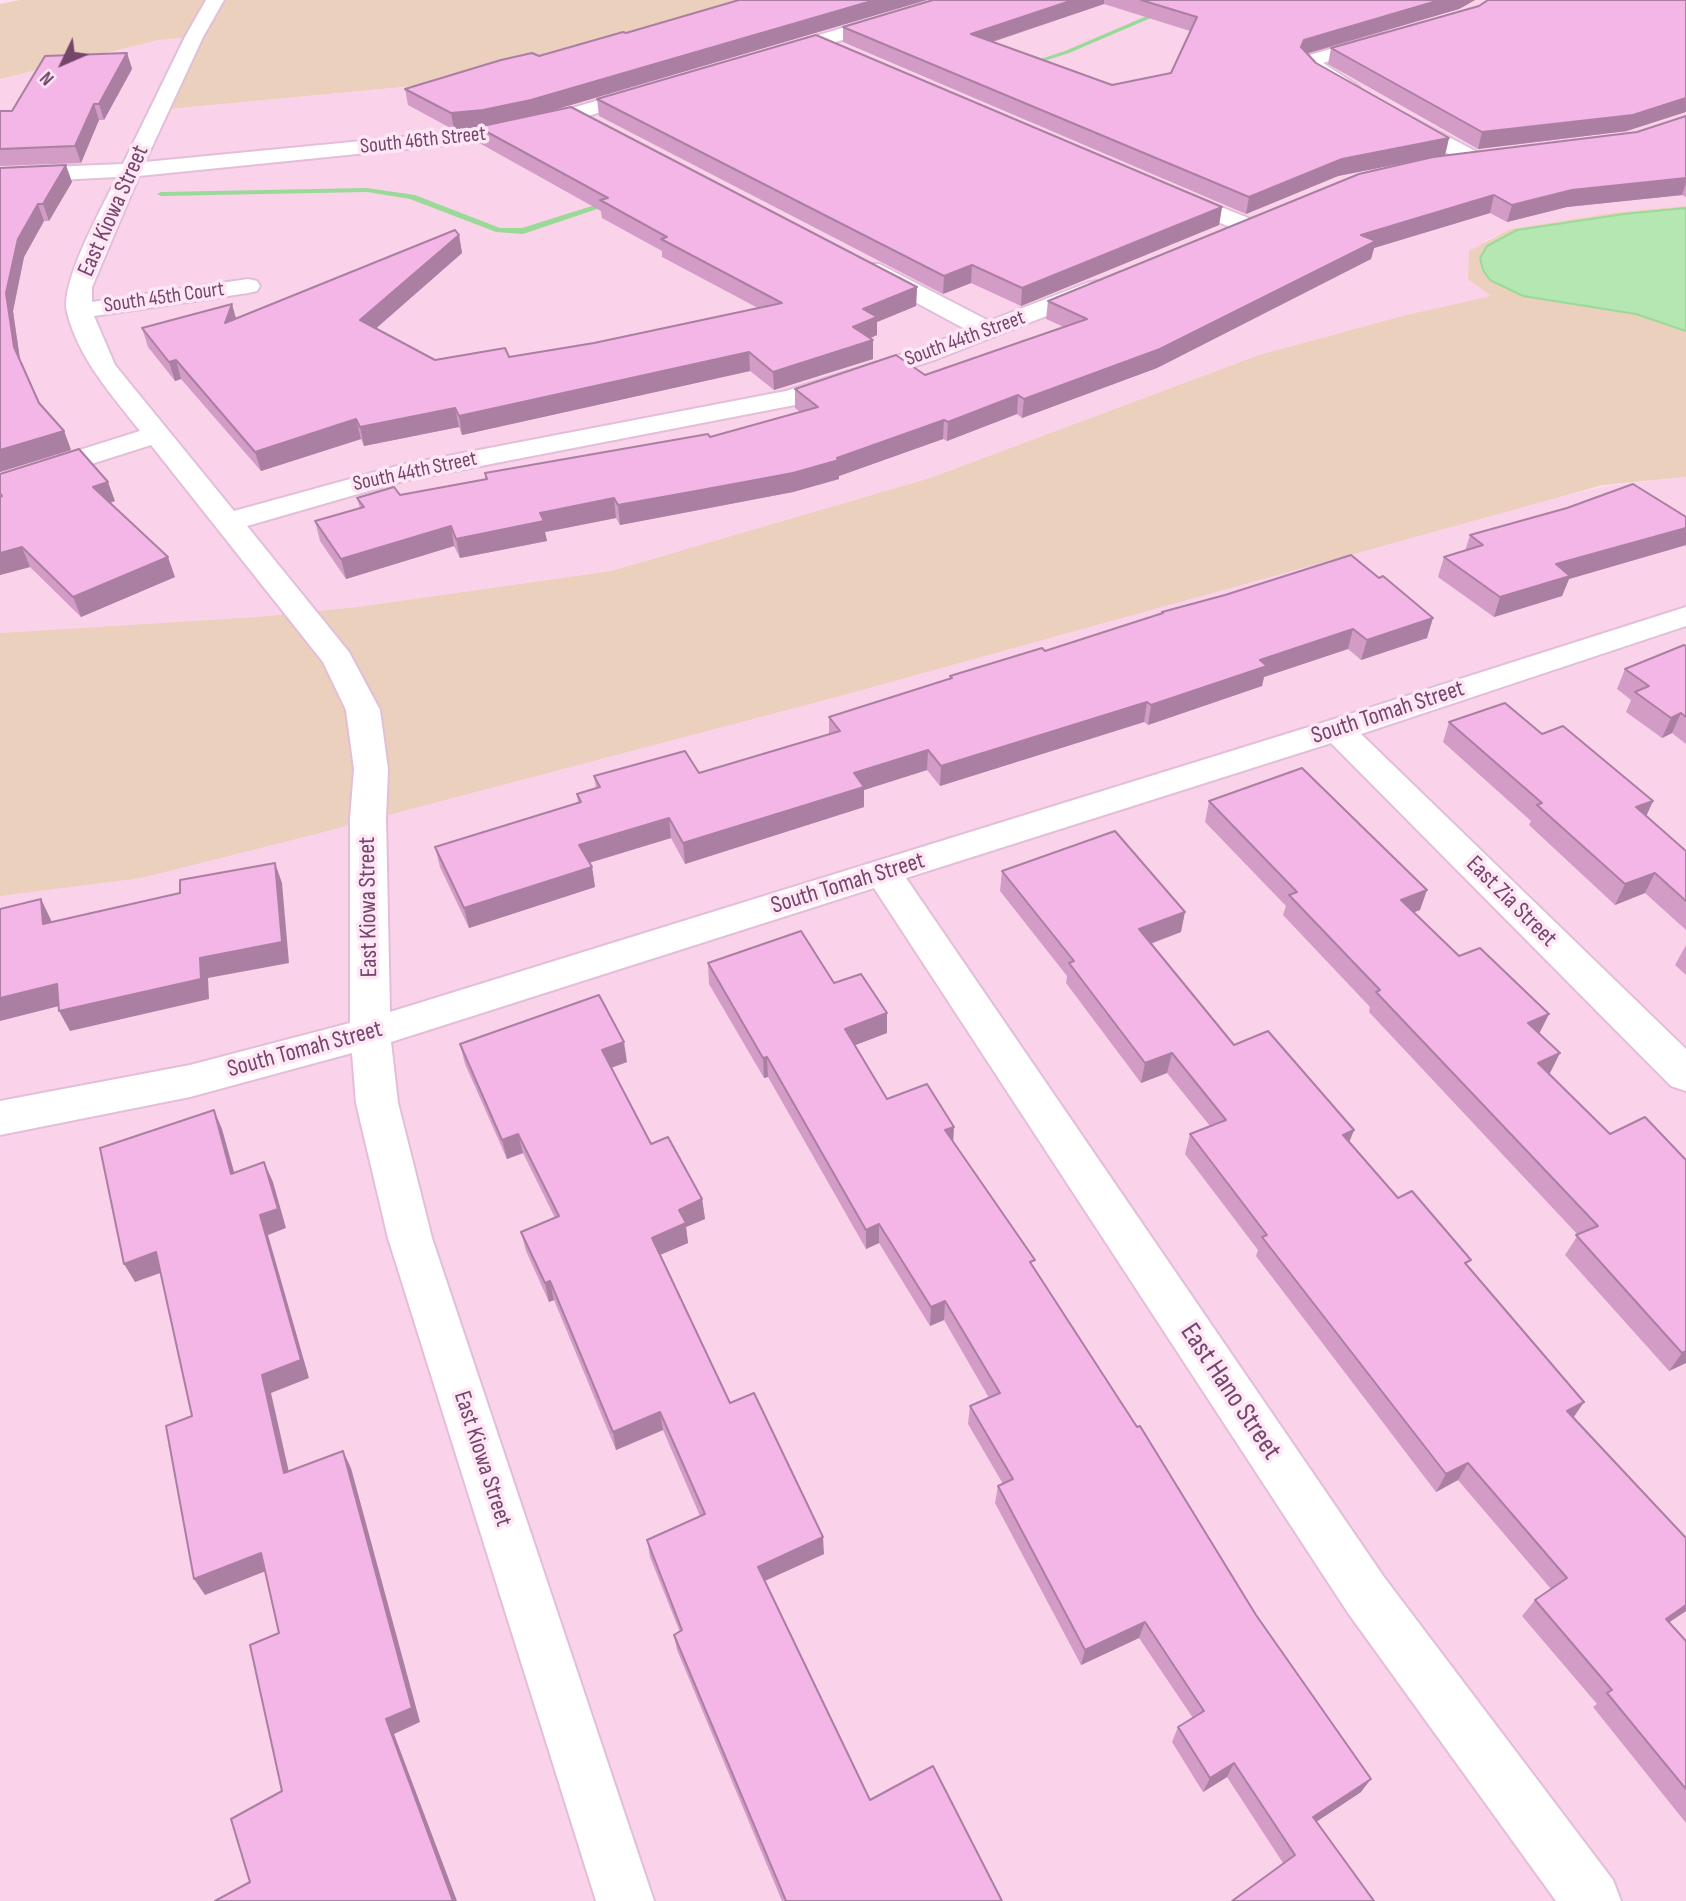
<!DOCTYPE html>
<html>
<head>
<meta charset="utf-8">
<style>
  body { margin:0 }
  #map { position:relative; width:1686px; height:1901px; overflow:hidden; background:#fddff0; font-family:"Sofia Sans Condensed",sans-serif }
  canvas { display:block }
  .north { position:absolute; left:28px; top:28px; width:70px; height:70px; -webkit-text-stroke:5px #ffe6f5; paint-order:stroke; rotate:226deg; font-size:19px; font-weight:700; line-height:28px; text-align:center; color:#74466c }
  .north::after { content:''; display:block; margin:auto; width:24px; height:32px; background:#74466c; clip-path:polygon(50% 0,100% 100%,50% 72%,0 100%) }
</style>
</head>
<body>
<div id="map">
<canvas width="1686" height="1901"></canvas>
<div class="north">N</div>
</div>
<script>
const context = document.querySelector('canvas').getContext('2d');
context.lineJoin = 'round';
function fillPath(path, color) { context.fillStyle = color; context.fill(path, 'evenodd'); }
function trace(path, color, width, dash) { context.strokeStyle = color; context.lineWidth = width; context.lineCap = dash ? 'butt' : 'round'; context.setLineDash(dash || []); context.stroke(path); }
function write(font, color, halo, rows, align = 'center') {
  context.font = font + ' "Sofia Sans Condensed",sans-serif'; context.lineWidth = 7; context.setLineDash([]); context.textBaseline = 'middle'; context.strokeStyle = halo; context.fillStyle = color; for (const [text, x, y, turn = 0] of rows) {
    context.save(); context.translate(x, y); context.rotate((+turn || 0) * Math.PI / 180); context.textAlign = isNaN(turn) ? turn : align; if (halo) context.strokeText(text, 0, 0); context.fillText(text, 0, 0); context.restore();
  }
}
const residential = new Path2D(`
  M752,0H1686V206L1619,212L1510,229L1485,241L1492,296L1406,315L1259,355L930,478L611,571L357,607L256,617L0,633V79L159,40L194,37L160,110L466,81Z
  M1686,477V1901H0V895L1493,513L1606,486Z`);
const green = new Path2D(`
  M20,0H752L466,81L159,110L194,37L159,40L0,79V4Z
  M1686,206V477L1603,485L840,696L316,834L141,878L0,896V633L256,617L357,607L611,571L930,478L1259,355L1406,315L1491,296L1468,279L1469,251L1510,229L1619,212Z`);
const water = new Path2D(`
  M1686,208V331L1636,314L1523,296L1490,280L1483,270L1480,258L1487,246L1517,230L1624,214Z`);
const stream = new Path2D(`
  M1163,9L1165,12L1069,53L1026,67L1022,65L1065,51Z
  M367,188L415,195L500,228H522L611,200L618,202L523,234L496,232L410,199L367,192L161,196L157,194L161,192Z`);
const street = new Path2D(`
  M206,0H224L203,37L145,162L486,129L534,119L648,86L655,88L658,92L655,96L544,129L486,141L139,176L92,287V302L248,279L257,281L260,286L257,291L248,293L94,316L115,365L234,511L401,465L786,391L919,349L967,330L863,274L859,269L863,264H879L989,321L1087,283L1096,281L1105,283L1108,288L1105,293L937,359L800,404L403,481L247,526L349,652L380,710L388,769L386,819L390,1012L1325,722L1686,607V626L1361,734L1686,1049V1091L1671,1086L1331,743L906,878L1384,1577L1613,1880L1621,1901H1556L1348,1613L874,888L391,1042L398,1103L432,1238L654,1901H596L388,1238L356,1103L352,1053L190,1097L0,1135V1101L190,1065L350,1023V819L354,769L346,710L323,662L151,445L0,493V475L140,431C112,395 78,358 67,312C60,282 103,206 117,177L0,183V169L123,164L185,37Z
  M936,0H964L961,4L783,58L776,60L766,54L769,50Z
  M1382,34L1389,36L1391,40L1389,44L1323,63L1358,86L1361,90L1358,94C1338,99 1311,77 1300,61L1303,57Z
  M1401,112L1483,155L1486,160L1483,165H1467L1394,122L1391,118L1394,114Z
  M1172,187L1253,220L1256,225L1253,230H1237L1164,199L1161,194L1164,189Z`);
const wall = new Path2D(`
  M739,0H927L548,112L917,287L916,306L877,322V335L870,338L873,340V359L774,390L750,371L462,435L459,427L364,446L361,439L261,471L181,379L175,381L148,347L142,328L236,318L459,235L462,253L376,328L435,360L509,357L594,343L758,308L662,257V251L602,218L601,211L481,144L478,127H480L454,130L408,105L405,89L539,56L626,33Z
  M933,0H1475L1459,9L1307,54L1316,63L1449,138L1445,155L1637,132L1686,116V197L1682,195L1567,207L1507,222L1490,213L1374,248L1371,259L1157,368L1022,418L1017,414L947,441L943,439L839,476V479L793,492L620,525L616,518L545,532L547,541L460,558L454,546L346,579L320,541L315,521L360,508L357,498L400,495L485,479V473L710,437L800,412L795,408V389L925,375L1064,327L1046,319L1048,301L1412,161L1338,176L1246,214L843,42V27ZM1104,4L1190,31L1171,73L1112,85L993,42Z
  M1331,48L1627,131L1478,149L1328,64Z
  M127,53L132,69L104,120H99L81,163L0,166V111H12Z
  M597,99L1222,207L1219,225L1021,306L971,283L943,294L599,116Z
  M0,168L72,182L49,221H44L24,257L13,311L20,362L39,403L64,431L71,450L0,472Z
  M0,474L115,501L110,503L175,577L81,617L30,567L0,575Z
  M1686,517V545L1569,579L1562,596L1494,617L1438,577L1444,557L1465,551L1470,535Z
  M1225,595L1427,638L1361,660L1348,649L1264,677L1262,686L1148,725L1144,722L940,786L927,770L864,790V807L685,864L671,838L589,863L592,867L595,887L469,928L440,867L435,847L578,803L577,794L596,788L594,776L699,773L829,734V717L950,679V676L1045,651L1161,614L1162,612Z
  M1686,646V744L1672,733L1662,738L1626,712L1631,700L1617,689L1625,669Z
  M1449,722L1542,734L1653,801L1646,816L1686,851V930L1645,893L1615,905L1529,825L1531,821L1443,742Z
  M1209,801L1420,910L1414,912L1459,956L1549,1014L1539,1033L1550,1073H1549L1610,1134L1686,1160V1363L1669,1371L1565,1255L1578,1235L1369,1012L1370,1007L1283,915L1286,906L1205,822Z
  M1002,871L1181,932L1151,944L1234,1045L1354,1130L1349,1142L1398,1198L1468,1267L1584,1402L1574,1417L1686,1538V1611L1669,1622L1686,1641V1823L1593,1707L1597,1704L1522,1616L1535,1600L1551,1589L1458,1480L1436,1492L1256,1256L1258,1250L1185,1154L1190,1134L1210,1126L1167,1073L1141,1083L1066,983L1067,976L1000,891Z
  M1686,945V975L1675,965Z
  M708,963L834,983L887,1033L855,1045L887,1099L953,1142L1034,1268L1361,1792L1316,1822L1375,1901L1283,1863L1227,1777L1203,1792L1172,1742L1178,1727L1193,1718L1139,1638L1081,1665L995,1503L998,1486L1003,1484L968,1424L970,1406L989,1398L944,1320L930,1326L879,1243L866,1249L768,1077L764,1078L709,984Z
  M460,1044L627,1062L611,1068L651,1144L702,1199L705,1219L686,1227L688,1243L660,1255L730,1403L824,1554L765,1581L870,1800L1002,1901H782L677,1650L674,1635L680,1632L650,1557L647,1540L700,1516L663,1430L616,1450L554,1300L549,1302L526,1251L521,1232L555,1218L523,1153L507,1159L465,1064Z`);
const shadedWall = new Path2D(`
  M875,0H927L533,116L486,126L454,130L451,113Z
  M1073,0H1104V4L970,49L971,34Z
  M1440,0H1475L1459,9L1301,55V47L1304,40Z
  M127,53L132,69L104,120L99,104Z
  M1686,98V112L1627,131L1478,149L1482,132Z
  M94,104L99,120L81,163L75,146Z
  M1449,138L1445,155L1338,176L1246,214L1249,197L1342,159Z
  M66,165L72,182L49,221L43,204Z
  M1686,178V183L1682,195L1567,207L1507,222L1512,205L1572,190Z
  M1494,195L1490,213L1374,248L1371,259L1157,368L1022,418L1024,399L1361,235Z
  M38,204L44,221L24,257L13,311L21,366L14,347L6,293L18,239Z
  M1222,207L1219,225L1021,306L1022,288Z
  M459,235L462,253L364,339L360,320Z
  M972,265L971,283L943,294L944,276Z
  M917,287L916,306L877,322V335L853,346V327L863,309Z
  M232,304L237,322L225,323Z
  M873,340V359L774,390L773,372Z
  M749,352L750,371L462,435L459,416Z
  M176,360L181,379L175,381L169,362Z
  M1018,395L1017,414L947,441L948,422Z
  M455,408L459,427L364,446L360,427Z
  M356,419L361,439L261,471L255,452Z
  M944,420L943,439L839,476V479L793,492L620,525L618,505L837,458Z
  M64,431L71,450L0,472V450Z
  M108,482L115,501L100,506L93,487Z
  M614,498L616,518L545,532L547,541L460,558L456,539L540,513Z
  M451,526L454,546L346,579L341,559Z
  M1686,528V545L1569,579L1562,596L1494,617L1500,597L1556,564Z
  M22,547L30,567L0,575V553Z
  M168,557L175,577L81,617L73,597Z
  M1433,618L1427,638L1361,660L1367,640Z
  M1353,629L1348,649L1264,677L1262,686L1148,725L1151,705L1260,660Z
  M1147,702L1144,722L940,786L941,766Z
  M1681,713L1672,733L1662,738L1671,718Z
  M928,750L927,770L864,790V807L685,864L683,843L854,773Z
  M1653,801L1644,821L1636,807Z
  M669,818L671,838L582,865L579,845Z
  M275,863L282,883L289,963L208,978L209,999L70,1031L59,1011Z
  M592,867L595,887L469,928L464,908Z
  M1655,873L1645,893L1615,905L1625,884Z
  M1427,890L1420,910L1394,920L1401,900Z
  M41,899L51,920L53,944L43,924Z
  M1185,912L1181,932L1135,949L1139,929Z
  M57,984L67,1004L0,1021V998Z
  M887,1013V1033L845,1049V1029Z
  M1549,1014L1539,1034L1528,1023Z
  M624,1042L627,1062L605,1070L602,1050Z
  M1172,1053L1167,1073L1141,1083L1145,1063Z
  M1560,1053L1550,1073L1529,1083L1538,1063Z
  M767,1057L768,1077L764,1078L763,1058Z
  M214,1110L222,1129L240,1193L231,1174Z
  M954,1127L953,1146L945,1130Z
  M1354,1130L1346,1150L1343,1135Z
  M518,1134L523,1153L507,1159L502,1140Z
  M264,1162L273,1182L286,1228L268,1235L309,1378L271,1393L293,1490L284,1473L262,1375L260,1215Z
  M702,1199L705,1219L686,1227L688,1243L655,1257L652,1238L679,1210Z
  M879,1224V1243L866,1249V1230Z
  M156,1252L166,1271L135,1282L124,1264Z
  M550,1281L554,1300L549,1302L545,1283Z
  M945,1301L944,1320L930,1326L931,1307Z
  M1686,1351V1363L1669,1371L1682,1353Z
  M1584,1402L1572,1419L1567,1411Z
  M660,1412L663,1430L616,1450L613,1432Z
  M343,1451L351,1468L420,1722L394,1734L457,1901H453L386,1719Z
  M1468,1463L1458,1480L1436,1492L1446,1474Z
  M823,1537L824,1554L760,1583L758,1567Z
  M261,1553L271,1569L205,1595L194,1579Z
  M1686,1605V1611L1652,1634L1666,1619Z
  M1145,1622L1139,1638L1081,1665L1085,1650Z
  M1234,1763L1227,1777L1203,1792L1210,1778Z
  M1371,1779L1361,1792L1304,1830L1313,1817Z`);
const building = new Path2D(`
  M739,0H875L531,100L483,110L451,113L405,89L501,60L532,53L539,56L623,32L626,33Z
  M933,0H1073L971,34L1112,85L1171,73L1197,17L1141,0H1440L1304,40L1301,47L1316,63L1449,138L1342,159L1249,197L843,27Z
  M1488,0H1686V98L1633,115L1482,132L1331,48L1479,6Z
  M816,35L1222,207L1022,288L972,265L944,276L597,99Z
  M127,53L99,104H94L75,146L0,149V111H12L45,56Z
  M571,107L917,287L863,309L877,317L853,327L873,340L773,372L749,352L459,416L455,408L360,427L356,419L255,452L176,360L169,362L142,328L232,304L225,323L455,230L459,235L360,320L435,360L505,348L509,357L594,343L782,303L661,239L667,237L600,200L608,198L478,127Z
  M1686,116V178L1572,190L1512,205L1494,195L1361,235L1376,241L1160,349L1024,399L1018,395L948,422L944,420L837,458L839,460L793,473L696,491L618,505L614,498L540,513L544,521L456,539L451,526L341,559L315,521L364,507L357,498L394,487L400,495L487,479L485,473L708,434L710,437L818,407L795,389L896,355L925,375L1087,319L1048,301L1359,174L1433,157L1637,132Z
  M66,165L43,204H38L18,239L6,293L14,347L39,403L64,431L0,450V168Z
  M79,449L108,482L93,487L168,557L73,597L22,547L0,553V497L2,496L0,493V474Z
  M1633,484L1686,517V528L1556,564L1570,576L1500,597L1444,557L1483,545L1470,535L1567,508Z
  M1351,555L1379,578L1383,576L1433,618L1367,640L1353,629L1260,660L1267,666L1151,705L1147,702L941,766L928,750L854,773L864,787L683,843L669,818L579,845L592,867L464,908L435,847L581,802L577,794L600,787L594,776L685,751L699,773L840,731L829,717L952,678L950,676L1042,648L1045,651L1163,613L1162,612L1225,595Z
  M1684,645L1686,646V717L1681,713L1671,718L1635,692L1649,686L1625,669Z
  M1505,703L1542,734L1563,726L1653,801L1636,807L1686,851V901L1655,873L1625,884L1537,805L1542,803L1449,722Z
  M1302,768L1427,890L1401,900L1459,956L1480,948L1549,1014L1528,1023L1560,1053L1538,1063L1610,1134L1645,1117L1686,1160V1351L1682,1353L1576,1235L1598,1226L1376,992L1380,990L1289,895L1297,892L1209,801Z
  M1115,831L1185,912L1139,929L1234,1045L1268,1031L1354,1130L1343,1135L1398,1198L1412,1191L1471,1260L1465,1263L1584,1402L1567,1411L1686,1538V1605L1666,1619L1686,1641V1789L1607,1693L1612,1690L1535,1600L1567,1578L1468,1463L1446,1474L1262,1237L1267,1235L1190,1134L1226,1120L1172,1053L1145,1063L1069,963L1074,961L1002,871Z
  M275,863L282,942L200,958L201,979L59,1011L57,984L0,998V909L41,899L43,924L180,893V880Z
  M801,931L834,983L861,974L887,1013L845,1029L887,1099L927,1084L954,1127L945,1130L1035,1260L1030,1262L1137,1427L1140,1426L1256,1615L1371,1779L1313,1817L1374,1901H1232L1295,1855L1234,1763L1210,1778L1178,1727L1204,1711L1145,1622L1085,1650L998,1486L1013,1479L970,1406L1000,1393L945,1301L931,1307L879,1224L866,1230L767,1057L763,1058L708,963Z
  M599,995L624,1042L602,1050L651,1144L668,1137L702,1199L679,1210L686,1223L652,1238L730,1403L754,1393L823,1537L758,1567L870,1800L933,1766L1002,1901H786L674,1635L682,1630L647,1540L705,1514L660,1412L613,1432L550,1281L545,1283L521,1232L559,1216L518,1134L502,1140L460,1044Z
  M214,1110L231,1174L264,1162L278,1209L260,1215L301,1360L262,1375L284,1473L343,1451L412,1708L386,1719L453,1901H215L250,1882L231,1819L282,1791L250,1645L279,1633L261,1553L194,1579L166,1426L192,1416L156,1252L124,1264L100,1148Z`);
const farStreetnames = [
  ["South 46th Street",423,141,-6],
  ["South 45th Court",164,298,-8],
  ["South 44th Street",965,339,-20],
  ["South 44th Street",415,472,-12]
];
const streetNames = [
  ["East Kiowa Street",114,211,-66],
  ["South Tomah Street",1388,713,-18],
  ["South Tomah Street",848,884,-17],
  ["East Zia Street",1511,902,45],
  ["East Kiowa Street",369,907,-91],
  ["South Tomah Street",305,1050,-15],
  ["East Kiowa Street",482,1459,72]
];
const nearStreetnames = [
  ["East Hano Street",1230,1392,56]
];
fillPath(residential, '#fad3eb');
fillPath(green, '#ebd0bd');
fillPath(water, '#b5e7b3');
trace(water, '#9bd999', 2);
fillPath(stream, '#9bd999');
trace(street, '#e3bed9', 4);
fillPath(street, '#fff');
fillPath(wall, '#d29cc7');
fillPath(shadedWall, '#ab7fa2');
fillPath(building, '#f4b5e7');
trace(building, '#ab7fa2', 2);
write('21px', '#74466c', '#ffe6f5', farStreetnames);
write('24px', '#74466c', '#ffe6f5', streetNames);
write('28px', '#74466c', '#ffe6f5', nearStreetnames);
</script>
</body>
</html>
